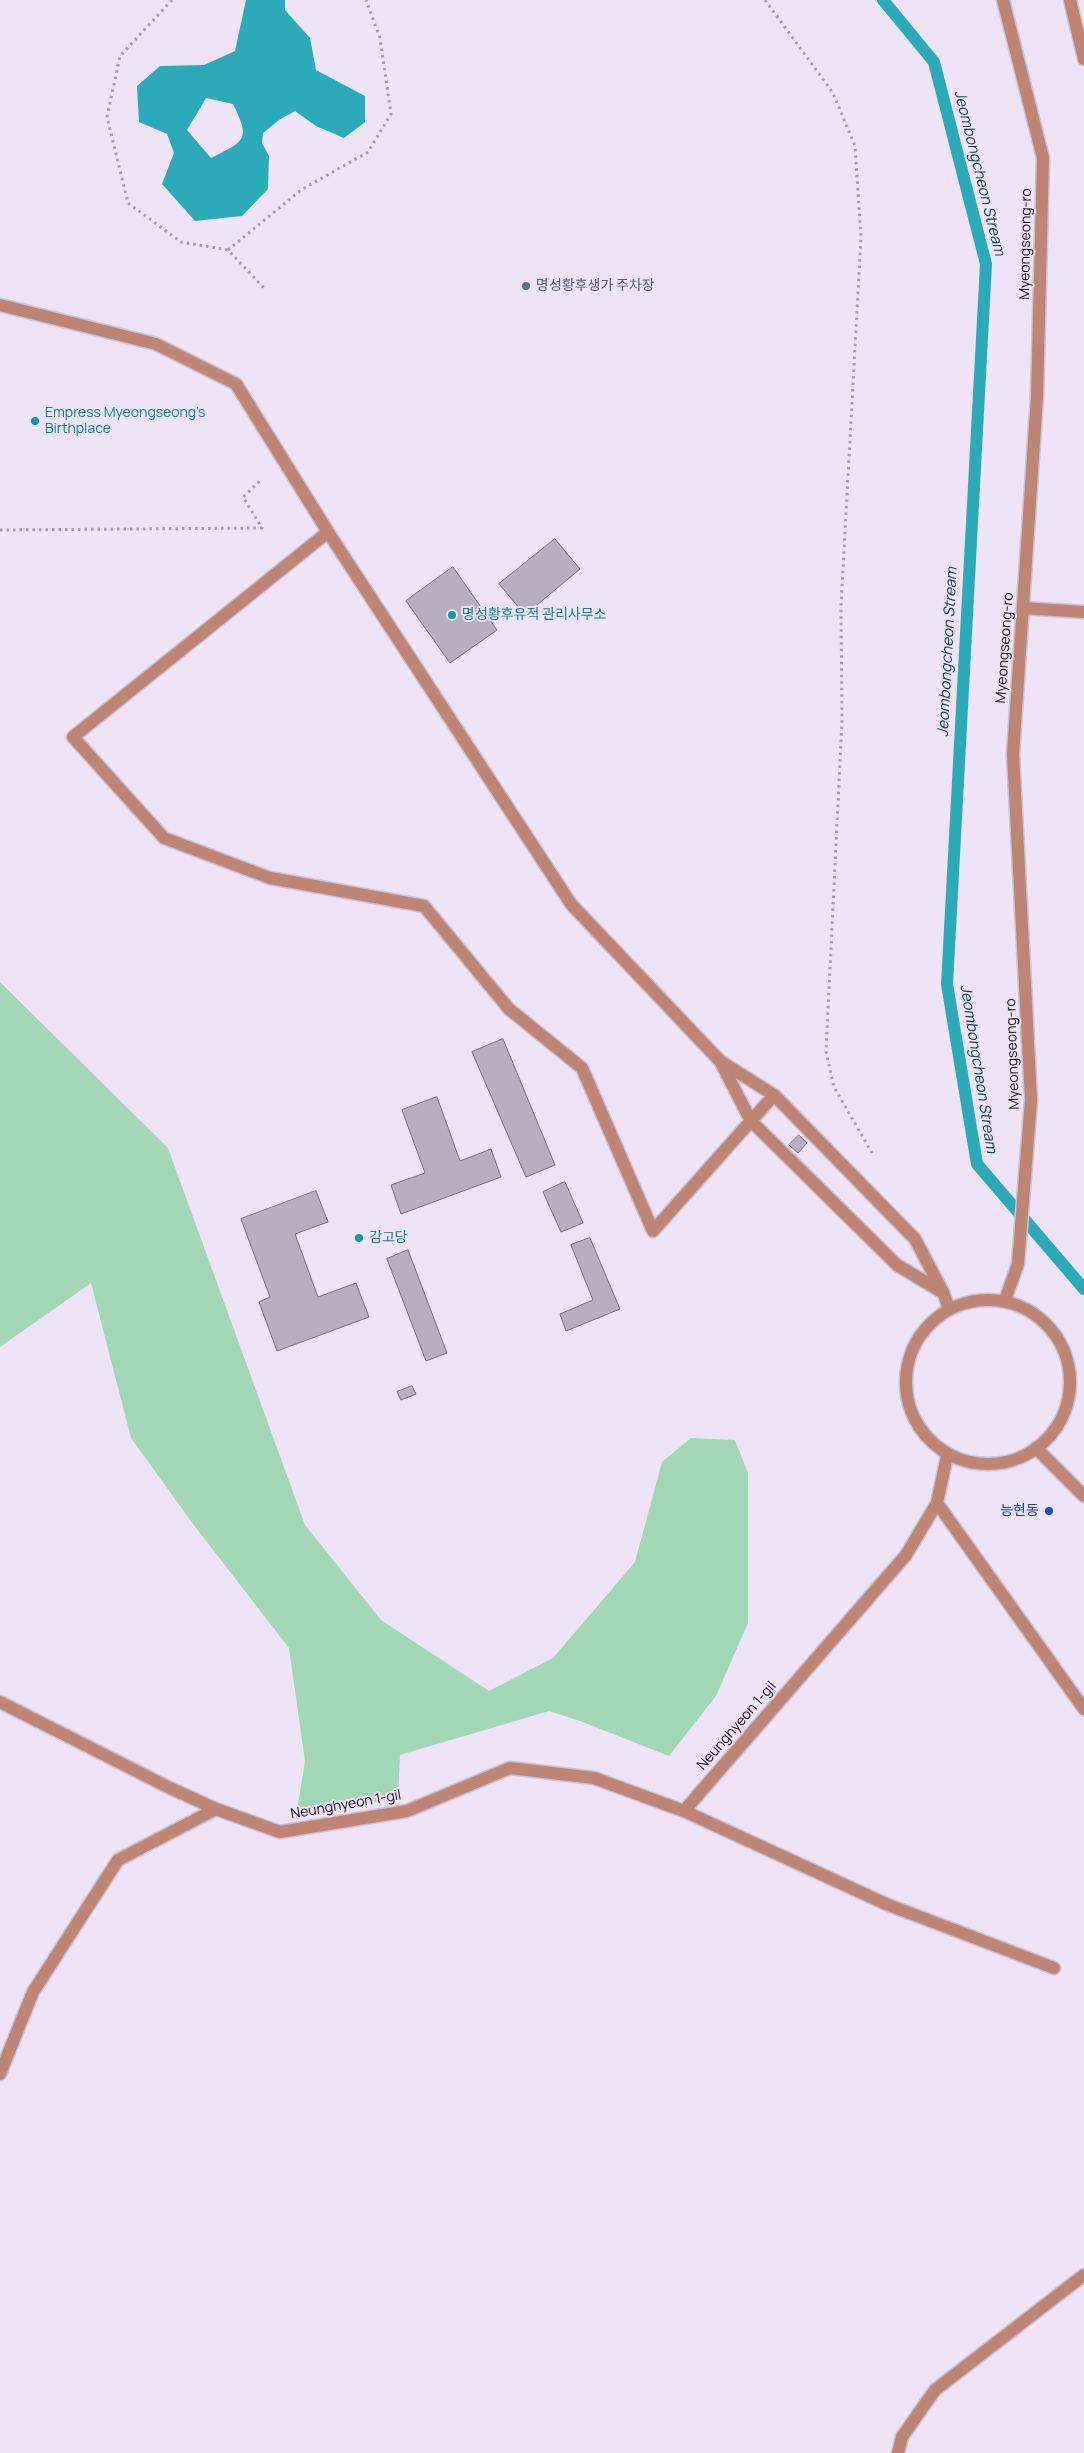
<!DOCTYPE html>
<html>
<head>
<meta charset="utf-8">
<style>
  body { margin:0 }
  canvas { display:block; background:#eee3f7 }
</style>
</head>
<body>
<canvas width="1084" height="2453"></canvas>
<script>
const context = document.querySelector('canvas').getContext('2d');
context.lineJoin = 'round';
function fillPath(path, color) { context.fillStyle = color; context.fill(path, 'evenodd'); }
function trace(path, color, width, dash) { context.strokeStyle = color; context.lineWidth = width; context.lineCap = dash ? 'butt' : 'round'; context.setLineDash(dash || []); context.stroke(path); }
function write(font, color, halo, rows, align = 'center') {
  context.font = font + ' Manrope,"Noto Sans KR",sans-serif'; context.lineWidth = 4; context.setLineDash([]); context.textBaseline = 'middle'; context.strokeStyle = halo; context.fillStyle = color; for (const [text, x, y, turn = 0] of rows) {
    context.save(); context.translate(x, y); context.rotate((+turn || 0) * Math.PI / 180); context.textAlign = isNaN(turn) ? turn : align; if (halo) context.strokeText(text, 0, 0); context.fillText(text, 0, 0); context.restore();
  }
}
const green = new Path2D(`
  M0,982L168,1148L305,1525L381,1620L489,1691L553,1658L635,1562L662,1462L691,1438L735,1440L748,1473V1623L716,1696L669,1756L580,1721L549,1711L400,1755L398,1799L297,1811L305,1761L289,1648L193,1524L131,1438L91,1283L0,1347Z`);
const water = new Path2D(`
  M246,0H285V10L310,38L316,70L365,96V122L344,138L316,126L295,111L279,120L263,133L262,143L269,156L268,189L242,216L195,221L162,184L174,153L167,134L139,122L137,86L160,66L204,65L235,51ZM206,98L233,104C251,140 245,141 211,158L187,130Z`);
const stream = new Path2D(`
  M883,0L934,62L986,264L947,984L977,1164L1084,1289`);
const building = new Path2D(`
  M555,539L580,569L525,615L499,584Z
  M453,567L497,630L450,663L406,601Z
  M503,1039L555,1165L526,1177L472,1052Z
  M437,1097L460,1161L491,1149L501,1177L401,1214L391,1185L425,1173L402,1110Z
  M799,1135L807,1143L798,1153L789,1145Z
  M565,1182L583,1223L561,1232L543,1192Z
  M316,1191L328,1222L295,1234L318,1297L356,1283L369,1317L277,1351L259,1302L270,1297L241,1219Z
  M590,1238L620,1309L566,1331L560,1314L593,1300L571,1245Z
  M408,1250L447,1353L426,1361L387,1259Z
  M412,1386L416,1394L401,1400L397,1392Z`);
const path = new Path2D(`
  M172,0L120,56L107,117L128,203L181,242L228,250L265,289
  M765,0L833,93L855,146L861,237L841,606L842,721L826,1052L834,1087L872,1153
  M228,250L301,190L368,152L391,114L380,38L366,0
  M0,530L262,528L243,497L262,479`);
const minor = new Path2D(`
  M1003,0L1043,158L1037,397L1013,754L1031,1100L1018,1264L1005,1300
  M1070,0L1084,59
  M0,305L156,344L236,384L328,532L571,904L720,1061L774,1095L915,1239L943,1292L949,1309
  M328,532L73,737L164,838L270,878L424,906L509,1009L582,1068L653,1231L774,1095
  M1023,608L1084,612
  M720,1061L751,1121L897,1265L942,1292
  M906 1382a82 82 0 1 1 164 0a82 82 0 1 1-164 0Z
  M1036,1448L1084,1496
  M937,1503L1084,1709
  M0,1702L168,1787L216,1809L280,1832L407,1811L510,1768L594,1778L684,1811L906,1555L937,1503L947,1456
  M684,1811L886,1904L1054,1968
  M0,2074L33,1992L118,1860L216,1809
  M898,2453L902,2437L935,2390L1084,2275`);
const markers = [
  [526,286,5,"#5c6f8a"],
  [35,421,5,"#0f9aa8"],
  [452,615,5,"#0f9aa8"],
  [359,1238,5,"#0f9aa8"],
  [1049,1511,5,"#1a4fb4"]
];
const streetNames = [
  ["Myeongseong-ro",1026,244,-89],
  ["Myeongseong-ro",1005,648,-86],
  ["Myeongseong-ro",1013,1054,-92],
  ["Neunghyeon 1-gil",737,1726,-49],
  ["Neunghyeon 1-gil",346,1805,-10]
];
const serviceNames = [
  ["명성황후생가 주차장",536,286]
];
const cultureNames = [
  ["Empress Myeongseong's",45,413],
  ["Birthplace",45,429],
  ["명성황후유적 관리사무소",462,615],
  ["감고당",369,1238]
];
const transitNames = [
  ["능현동",1039,1511]
];
const waterNames = [
  ["Jeombongcheon Stream",979,173,76],
  ["Jeombongcheon Stream",948,652,-87],
  ["Jeombongcheon Stream",978,1069,81]
];
fillPath(green, '#a1d7b5');
fillPath(water, '#2baaba');
trace(stream, '#2baaba', 12);
fillPath(building, '#b9aec1');
trace(building, '#766c7e', 1);
trace(minor, '#cac1d2', 15);
trace(path, '#a39baa', 3, [2.5, 4]);
trace(minor, '#be8575', 12);
for (const [x, y, r, color] of markers) { const dot = new Path2D(); dot.arc(x, y, r, 0, 2 * Math.PI); context.fillStyle = color; context.fill(dot); trace(dot, '#eee3f7', 2); }
write('14px', '#0f0c12', '#eee3f7', streetNames);
write('14px', '#4e5e75', '#eee3f7', serviceNames, 'left');
write('14px', '#0d838f', '#eee3f7', cultureNames, 'left');
write('14px', '#164399', '#eee3f7', transitNames, 'right');
write('italic 15px', '#023c43', '#eee3f7', waterNames);
</script>
</body>
</html>
